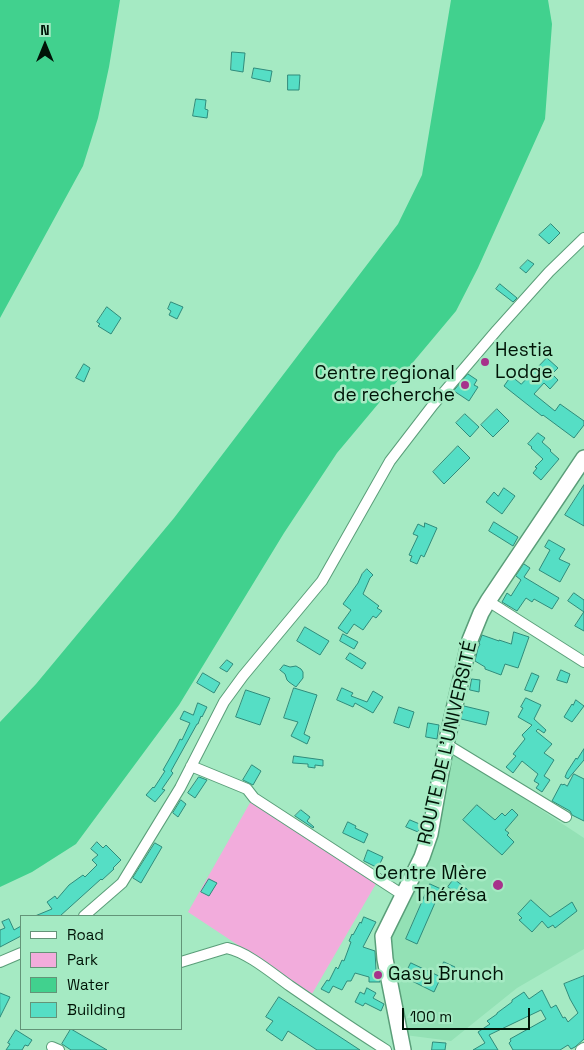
<!DOCTYPE html>
<html>
<head>
<meta charset="utf-8">
<style>
  body { margin:0 }
  #map { position:relative; width:584px; height:1050px; overflow:hidden; background:#a5eac3; font-family:"Space Grotesk",sans-serif }
  canvas { display:block }
  .legend { position:absolute; left:20px; top:915px; width:162px; height:115px; box-sizing:border-box; background:#a5eac3; border:1px solid #639478; margin:0; padding:6px 9px; list-style:none; font-size:15px; color:#001407 }
  .legend li { display:flex; align-items:center; gap:10px; height:25px }
  .legend b { width:25px; border:1px solid #639478 }
  .north { position:absolute; left:20px; top:20px; width:50px; height:50px; -webkit-text-stroke:4px #a5eac3; paint-order:stroke; rotate:0deg; font-size:14px; font-weight:700; line-height:20px; text-align:center; color:#001407 }
  .north::after { content:''; display:block; margin:auto; width:18px; height:22px; background:#001407; clip-path:polygon(50% 0,100% 100%,50% 72%,0 100%) }
  .scale { position:absolute; left:402px; top:1008px; width:128px; height:22px; box-sizing:border-box; border:2px solid #001407; border-top:0; padding-left:6px; font-size:15px; line-height:18px; white-space:nowrap; color:#001407; -webkit-text-stroke:4px #a5eac3; paint-order:stroke }
</style>
</head>
<body>
<div id="map">
<canvas width="584" height="1050"></canvas>
<ul class="legend">
<li><b style="height:6px;background:#fff"></b>Road</li>
<li><b style="height:14px;background:#f2acdc"></b>Park</li>
<li><b style="height:14px;background:#41d18e"></b>Water</li>
<li><b style="height:14px;background:#55dec5"></b>Building</li>
</ul>
<div class="north">N</div>
<div class="scale">100 m</div>
</div>
<script>
const context = document.querySelector('canvas').getContext('2d');
context.lineJoin = 'round';
function fillPath(path, color) { context.fillStyle = color; context.fill(path, 'evenodd'); }
function trace(path, color, width, dash) { context.strokeStyle = color; context.lineWidth = width; context.lineCap = dash ? 'butt' : 'round'; context.setLineDash(dash || []); context.stroke(path); }
function write(font, color, halo, rows, align = 'center') {
  context.font = font + ' "Space Grotesk",sans-serif'; context.lineWidth = 5; context.setLineDash([]); context.textBaseline = 'middle'; context.strokeStyle = halo; context.fillStyle = color; for (const [text, x, y, turn = 0] of rows) {
    context.save(); context.translate(x, y); context.rotate((+turn || 0) * Math.PI / 180); context.textAlign = isNaN(turn) ? turn : align; if (halo) context.strokeText(text, 0, 0); context.fillText(text, 0, 0); context.restore();
  }
}
const built = new Path2D(`
  M447,748L584,838V949L517,988L451,1041L405,1035L391,963L390,932L432,839Z`);
const green = new Path2D(`
  M251,801L377,882L312,994L188,912Z`);
const water = new Path2D(`
  M0,0H120L109,67L98,118L83,166L0,318Z
  M451,0H548L552,24L545,119L478,268L456,311L337,453L284,533L179,705L76,844L32,872L0,887V722L36,684L174,518L398,224L422,175Z`);
const building = new Path2D(`
  M232,52L245,53L243,72L231,70Z
  M254,68L272,71L270,82L252,78Z
  M288,75H300L299,90H288Z
  M196,99L206,100L205,109L208,110L207,118L193,116Z
  M551,224L560,233L549,244L539,235Z
  M528,260L534,264L526,273L520,268Z
  M500,284L517,298L513,302L496,289Z
  M171,302L183,307L177,319L169,315L171,311L168,309Z
  M107,307L121,318L111,334L98,326L100,324L97,322Z
  M547,358L558,368L552,374L558,380L550,389L544,383L534,394L555,411L560,404L584,421V425L574,438L543,415L542,416L504,386L511,376L521,384Z
  M84,364L90,368L84,382L76,378Z
  M468,374L477,380L474,385L478,387L469,401L454,391Z
  M497,409L509,421L493,437L481,425Z
  M465,414L479,427L470,437L456,423Z
  M538,433L545,438L542,442L551,450L550,451L559,459L541,480L533,473L537,468L535,467L543,459L531,448L532,447L528,444Z
  M458,446L470,458L444,484L433,472Z
  M584,485V526L565,515Z
  M504,488L515,496L502,514L486,502L494,492L498,496Z
  M494,522L518,537L513,546L489,531Z
  M425,523L437,528L424,557L421,555L417,564L410,561L412,556L409,555L418,536L413,534L418,524L424,527Z
  M549,540L565,549L559,559L570,564L560,582L539,570L550,550L545,547Z
  M524,564L530,568L524,577L559,598L552,609L534,599L532,602L526,598L517,611L502,602L507,593L511,596L521,580L516,576Z
  M367,569L373,575L370,578L363,594L379,606L377,608L382,611L376,618L373,616L363,630L354,624L347,634L338,628L351,610L343,604L358,583L362,574Z
  M574,593L584,600V612L568,601Z
  M584,612V631L575,626Z
  M305,627L329,641L320,655L297,641Z
  M514,632L529,637L518,668L505,664L501,675L485,669V667L475,661L478,648L480,644L479,643L482,635L499,641V640L511,644Z
  M343,634L358,642L354,649L340,641Z
  M350,653L366,663L362,669L346,659Z
  M227,660L233,664L227,672L220,668Z
  M284,665L290,667L296,666L301,669L303,672V678L296,687L289,682L287,680L285,674L280,670Z
  M561,670L570,674L567,683L557,680Z
  M203,673L220,683L214,693L197,683Z
  M532,673L539,676L532,692L525,690Z
  M472,679L480,680L479,692L470,690Z
  M294,688L317,695L304,734L310,737L307,744L291,736L298,722L284,718Z
  M342,688L353,693L351,696L367,702L373,691L383,697L373,713L355,703L353,707L337,700Z
  M246,690L270,698L260,725L236,717Z
  M526,698L541,705L534,719L546,730L544,733L538,729L536,731L552,744L544,753L554,760L544,776L550,780L542,792L536,788L539,784L534,781L538,774L522,761L513,773L506,767L516,756L513,754L525,739L522,735L532,725L518,717L523,708L521,707Z
  M576,700L584,706L572,722L564,717L572,704L573,705Z
  M198,703L207,707L202,717L201,716L198,724H197L171,771L173,773L162,789L165,790L155,802L146,795L153,787L154,788L165,771L163,770L175,749L180,739L182,740L190,723L180,719L184,711L193,715Z
  M464,706L489,712L486,725L461,719Z
  M399,707L414,712L409,728L394,723Z
  M428,723L439,725L437,739L426,737Z
  M584,749V760L568,779L565,777L567,772L576,758L577,759Z
  M294,756L323,760V766L315,765V768L308,767V764L293,763Z
  M252,765L261,771L253,785L243,780Z
  M574,774L584,779V821L572,815L570,811L552,801L561,784L563,785L564,784L567,786Z
  M199,777L207,780L195,798L188,793Z
  M181,800L186,804L178,817L173,813Z
  M477,805L495,820L502,813L505,816L512,809L518,815L505,830L509,833L507,835L514,842L502,855L463,820Z
  M301,810L310,817L307,821L314,827L313,828L295,816Z
  M410,820L422,825L418,832L406,827Z
  M348,822L356,826L355,828L368,834L364,843L343,833Z
  M97,842L103,848L106,845L121,860L113,868L114,869L102,880L101,879L60,916H35L52,909L47,902L55,896L57,899L69,885L83,875L85,877L97,865L92,860L98,855L91,849Z
  M155,843L162,847L141,883L133,878Z
  M368,850L383,857L378,868L364,861Z
  M209,879L217,883L209,896L201,892Z
  M454,879L472,893L466,901L448,887Z
  M430,884L441,889L417,944L406,939Z
  M531,900L550,917L572,902L577,911L555,928L553,925L548,928L542,921L532,932L519,920L522,918L518,914Z
  M364,917L376,922L363,947L375,951L376,970H378L380,982H369V977L355,973L351,981H347L342,990L333,986L329,993L321,989L327,980L329,981L336,967L338,969L342,960L344,961L351,942L349,941L352,934L353,935L360,922L361,923Z
  M9,919L14,930L21,926V936L0,947V930L5,928L2,922Z
  M444,962L455,967L450,978L439,973Z
  M411,963L441,977L434,992L404,977Z
  M584,976V1039L575,1047L571,1049L568,1045L560,1050H513L509,1043L511,1041L510,1039L546,1019L541,1010L489,1035L498,1050H473L485,1043L478,1032L490,1024L487,1021L497,1014V1013L512,1002V1000L524,992L529,999L542,990L551,1008L556,1005L563,1018L565,1017L568,1022L578,1013L570,999L564,984Z
  M367,988L376,993L373,998L384,1004L381,1011L365,1003L363,1006L355,1002L360,992L364,994Z
  M0,993L10,997L0,1017Z
  M279,997L360,1050H317L288,1031L282,1041L266,1030L273,1021L266,1017Z
  M71,1029L107,1050H71L62,1044Z
  M16,1030L32,1040L28,1046L25,1045L22,1050H6L10,1044L8,1043Z
  M433,1042L446,1043L445,1050H432Z`);
const street = new Path2D(`
  M488,601L584,662
  M446,744L566,817
  M191,766L247,789L254,798L403,895
  M84,916L122,883L180,788L224,702L243,676L322,581L390,461L433,405L497,330L549,272L584,238
  M0,962L21,953
  M181,962L227,948C247,952 273,974 290,986C322,1008 353,1029 386,1050
  M52,1047L59,1050
  M581,1050L584,1048`);
const secondary = new Path2D(`
  M403,1050L385,959L383,936L422,857L430,834L446,744L470,640L481,613L488,601L584,458`);
const markers = [
  [485,362,5,"#a7328b"],
  [465,385,5,"#a7328b"],
  [498,885,6,"#a7328b"],
  [378,975,5,"#a7328b"]
];
const poiNames = [
  ["Hestia",495,351],
  ["Lodge",495,373],
  ["Centre regional",455,374,"right"],
  ["de recherche",455,396,"right"],
  ["Centre Mère",487,874,"right"],
  ["Thérésa",487,896,"right"],
  ["Gasy Brunch",388,975]
];
const streetNames = [
  ["ROUTE DE L'UNIVERSITÉ",448,743,-77]
];
fillPath(built, '#93e1b5');
fillPath(green, '#f2acdc');
fillPath(water, '#41d18e');
fillPath(building, '#55dec5');
trace(building, '#308b7b', 1);
trace(street, '#5a9e79', 12);
trace(secondary, '#5a9e79', 18);
trace(street, '#fff', 10);
trace(secondary, '#fff', 15);
for (const [x, y, r, color] of markers) { const dot = new Path2D(); dot.arc(x, y, r, 0, 2 * Math.PI); context.fillStyle = color; context.fill(dot); trace(dot, '#a5eac3', 2); }
write('19px', '#001407', '#a5eac3', poiNames, 'left');
write('19px', '#001407', '#a5eac3', streetNames);
</script>
</body>
</html>
